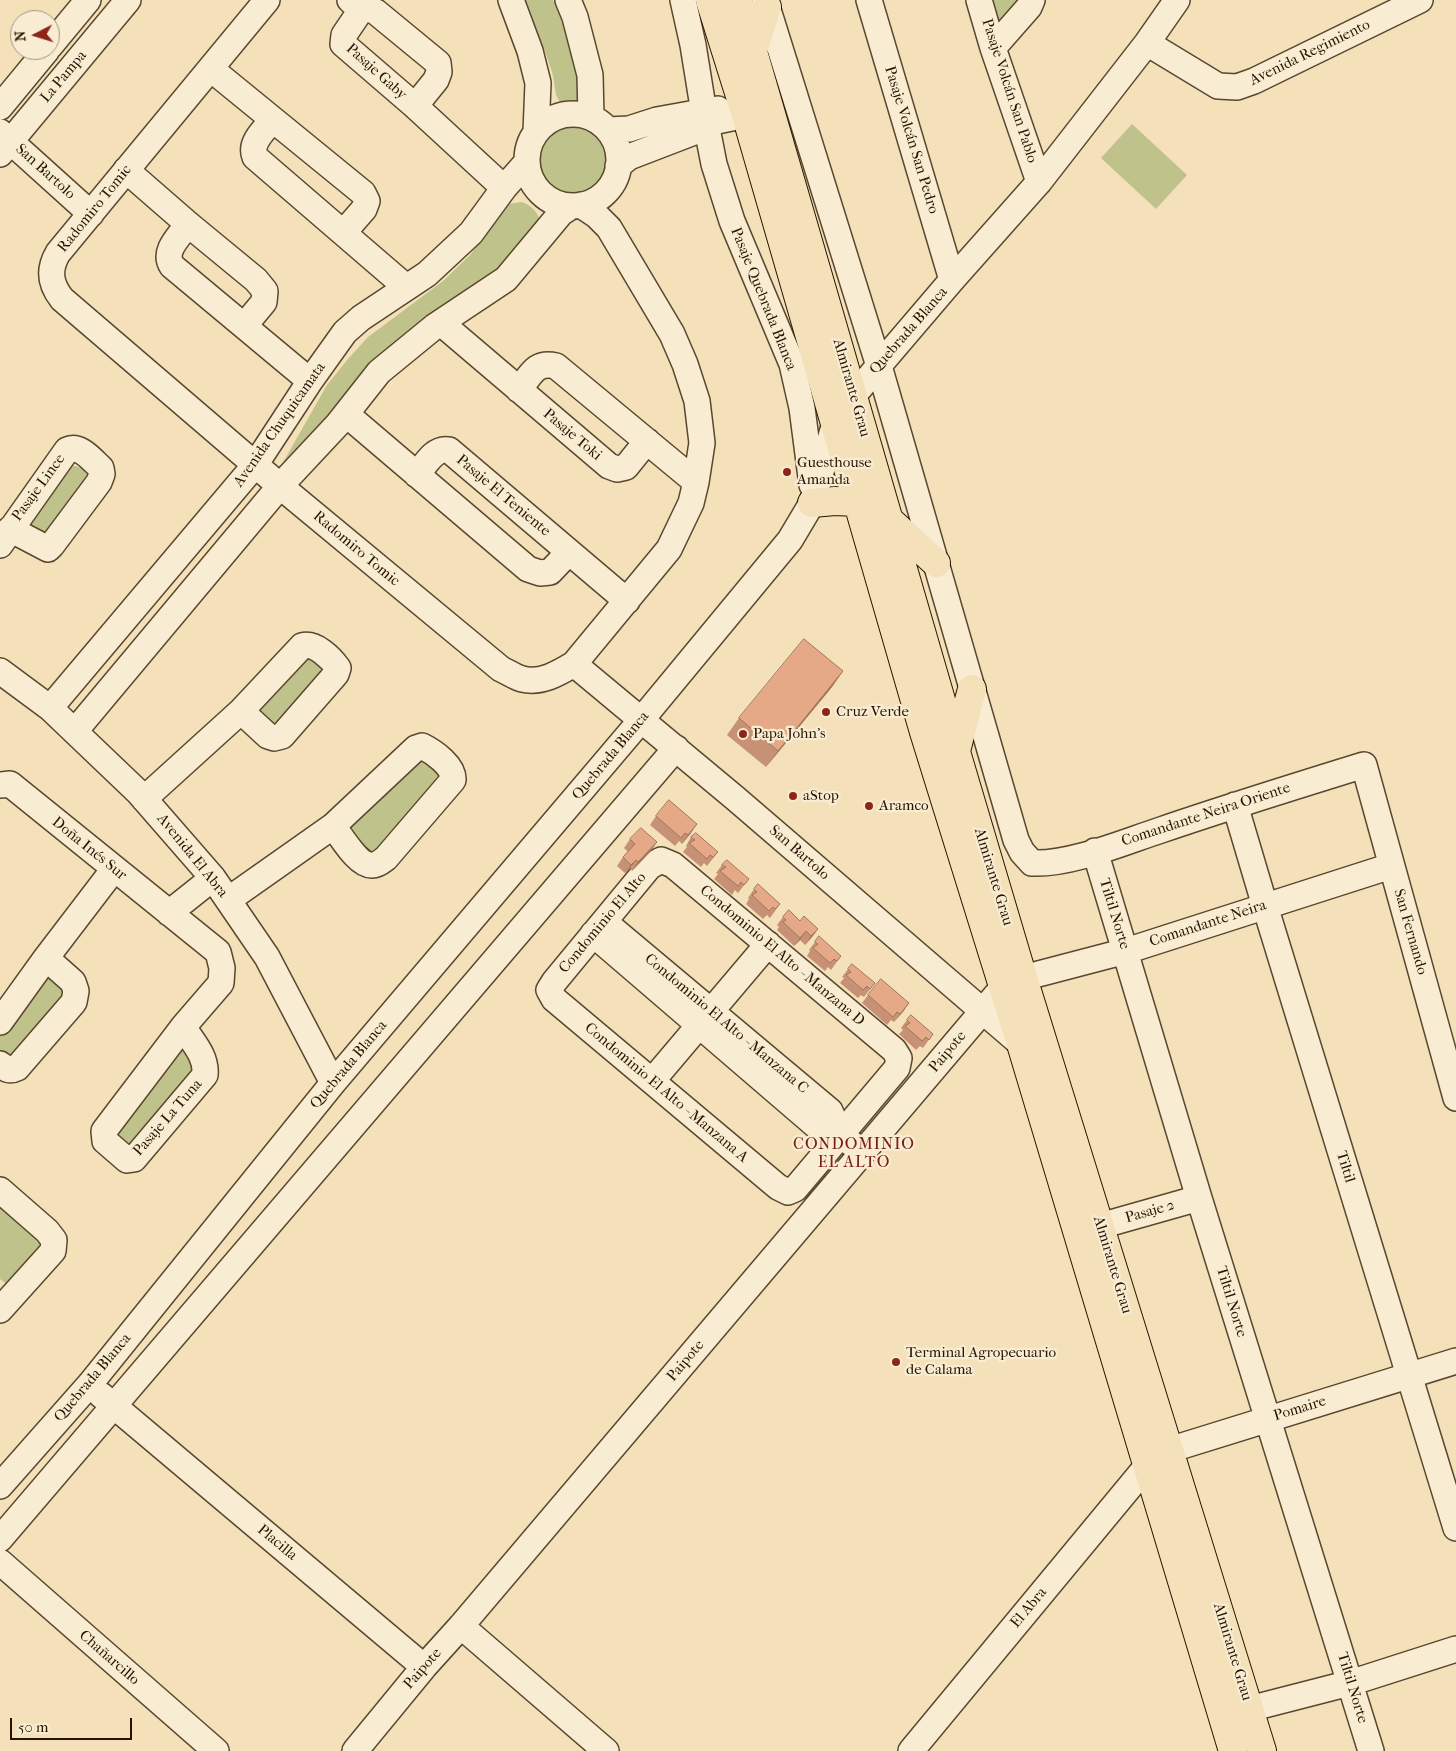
<!DOCTYPE html>
<html>
<head>
<meta charset="utf-8">
<style>
  body { margin:0 }
  #map { position:relative; width:1456px; height:1751px; overflow:hidden; background:#f4e1b9; font-family:"IM FELL French Canon",serif }
  canvas { display:block }
  .north { position:absolute; left:10px; top:10px; width:50px; height:50px; box-sizing:border-box; background:#f8ecd2; border:1px solid #a4967e; border-radius:50%; rotate:265deg; font-size:14px; font-weight:700; line-height:20px; text-align:center; color:#261401 }
  .north::after { content:''; display:block; margin:auto; width:18px; height:22px; background:#8f2418; clip-path:polygon(50% 0,100% 100%,50% 72%,0 100%) }
  .scale { position:absolute; left:10px; top:1718px; width:122px; height:22px; box-sizing:border-box; border:2px solid #261401; border-top:0; padding-left:6px; font-size:15px; line-height:18px; white-space:nowrap; color:#261401; -webkit-text-stroke:4px #f8ecd2; paint-order:stroke }
</style>
</head>
<body>
<div id="map">
<canvas width="1456" height="1751"></canvas>
<div class="north">N</div>
<div class="scale">50 m</div>
</div>
<script>
const context = document.querySelector('canvas').getContext('2d');
context.lineJoin = 'round';
function fillPath(path, color) { context.fillStyle = color; context.fill(path, 'evenodd'); }
function trace(path, color, width, dash) { context.strokeStyle = color; context.lineWidth = width; context.lineCap = dash ? 'butt' : 'round'; context.setLineDash(dash || []); context.stroke(path); }
function write(font, color, halo, rows, align = 'center') {
  context.font = font + ' "IM FELL French Canon",serif'; context.lineWidth = 4.5; context.setLineDash([]); context.textBaseline = 'middle'; context.strokeStyle = halo; context.fillStyle = color; for (const [text, x, y, turn = 0] of rows) {
    context.save(); context.translate(x, y); context.rotate((+turn || 0) * Math.PI / 180); context.textAlign = isNaN(turn) ? turn : align; if (halo) context.strokeText(text, 0, 0); context.fillText(text, 0, 0); context.restore();
  }
}
const green = new Path2D(`
  M522,0H553L574,51L583,105L578,110C569,109 563,107 558,99C554,92 555,81 552,72C544,47 534,24 522,0Z
  M986,0H1023L996,32Z
  M538 159a35 35 0 1 1 70 0a35 35 0 1 1-70 0Z
  M1132,124L1187,175L1156,209L1101,158Z
  M522,202C530,205 536,210 539,218L530,238L496,278L304,448L281,466L327,385L348,359L368,337L443,281L470,255L508,204Z
  M65,463L82,468L93,480L52,536L22,526Z
  M311,654L327,674L278,729L252,713Z
  M415,759L428,760L445,777L377,857L362,853L350,828Z
  M47,966L72,990L10,1061L0,1051V1032Z
  M180,1038L199,1067L130,1150L112,1133Z
  M0,1202L47,1242L9,1286L0,1279Z`);
const minor = new Path2D(`
  M267,0L58,253C48,270 50,284 62,299L280,486L501,669C508,672 515,677 522,679C541,684 559,673 574,664L669,549L691,503L696,482L702,443L697,401L685,364L672,334L609,228L596,215L581,205
  M350,0L361,10L369,9L376,12L438,63L439,72L436,80L415,106
  M511,0L530,51L538,83L536,132
  M568,0L575,17L590,75L591,117
  M683,0L693,45L704,113L714,164L732,221L792,364L802,408L812,485
  M765,0L879,366L1016,840L1022,852L1032,863C1070,865 1124,842 1161,830C1228,807 1296,786 1364,765L1456,1098
  M869,0L952,280
  M979,0L993,48L1039,182
  M361,10L344,35L343,44L415,106L504,188
  M1147,43L1218,86L1237,87L1254,81L1420,0
  M50,46L88,0
  M993,48L1029,7L1032,0
  M211,69L363,193L367,201L364,209L344,232
  M0,107L47,50
  M527 160a46 46 0 1 1 92 0a46 46 0 1 1-92 0Z
  M273,120C264,130 249,143 255,157L406,287
  M608,130L629,129L657,120L718,109
  M0,132L91,214
  M0,154L128,0
  M618,166L629,157L707,127L717,121L746,115
  M126,170L188,224L256,280L265,291L264,302L244,326
  M188,224C180,236 162,251 172,266L310,381
  M441,323L609,466L617,469L626,467L647,441
  M519,390C531,375 535,361 556,366L696,482
  M346,414L528,569L540,573L550,572L569,552
  M417,475C425,465 434,447 449,450L627,601
  M0,545L67,450C80,444 92,460 101,468L102,474L99,482L52,545L48,549L10,529
  M574,664L735,798L1021,1044
  M0,671L50,708L139,793L213,878L267,957L333,1083
  M50,708L255,465L310,381L345,332L361,318L427,274L471,233L504,188L527,162
  M75,731L280,486L338,424L379,372L434,327L506,279L561,213L572,206
  M0,785L10,784L218,952L222,968L221,983L183,1027
  M144,799L241,711L302,646C315,642 331,658 338,668L336,674L282,736L274,738L268,736L241,711
  M1235,805L1265,906L1456,1528
  M1095,851L1199,1198L1371,1751
  M661,860L673,865L894,1050L899,1058L897,1068L795,1189L788,1192L778,1187L554,999L549,990L554,982L649,867Z
  M228,900L333,826L416,748L422,746C434,752 454,766 453,780L386,858C382,861 378,865 372,865C358,866 341,836 333,826
  M169,913L213,878
  M608,925L830,1111L840,1134
  M593,934L820,1129L840,1134L852,1144
  M46,958L114,869
  M0,1022L46,958L73,982L76,991L74,1002L17,1068C9,1072 6,1069 0,1064
  M183,1027C193,1042 207,1057 205,1075L134,1159L127,1160L105,1141L104,1131Z
  M652,1081L768,944
  M0,1190L47,1231L54,1240L53,1251L0,1310
  M1100,1226L1199,1198
  M101,1395L424,1667
  M0,1486L90,1384L333,1083L642,719L790,540L812,503L835,423L853,396L952,280L1039,182L1147,43L1177,0
  M0,1539L676,748
  M0,1562L216,1751
  M461,1626L606,1751
  M1249,1709L1350,1683L1456,1649
  M355,1751L424,1667L461,1626L1003,987L1023,978L1126,951L1391,866
  M911,1751L1147,1466L1169,1450L1456,1361`);
const major = new Path2D(`
  M710,0L746,115L924,732L1021,1044L1233,1751
  M738,0L956,752L1023,978L1262,1751
  M753,51L767,7
  M812,503L835,501L856,502
  M889,520L936,563
  M956,751L972,689`);
const wall = new Path2D(`
  M843,671L832,687L766,767L727,735L739,718Z
  M656,816L691,833L682,844L679,841L675,846L650,825Z
  M691,837L718,852L707,866L704,863L701,867L683,852L687,847L686,846Z
  M630,839L651,851L632,871L630,868L625,873L617,866L623,857L628,852L624,848Z
  M722,865L749,879L738,893L735,890L732,895L714,879L718,874L716,873Z
  M754,889L780,904L770,918L767,915L763,919L746,904L749,899L748,898Z
  M783,917L800,921L818,929L812,937L805,945L800,940L794,946L777,930L779,927L777,925Z
  M815,942L841,956L831,970L828,967L825,971L807,956L810,951L809,950Z
  M848,969L875,983L864,997L861,995L858,998L840,983L844,978L842,977Z
  M868,995L909,1003L894,1022L891,1020L887,1025L862,1003Z
  M907,1020L933,1034L923,1048L920,1046L916,1050L899,1034L903,1030L901,1028Z`);
const shadedWall = new Path2D(`
  M843,671L832,687L766,767L778,751Z
  M697,824L691,833L682,844L688,835Z
  M657,842L651,851L632,871L638,862Z
  M636,860L630,868L625,873L631,865Z
  M818,929L812,937L805,945L811,936Z
  M806,931L800,940L794,946L800,938Z
  M909,1003L903,1012L894,1022L900,1014Z`);
const building = new Path2D(`
  M804,639L843,671L778,751L739,718Z
  M669,800L697,824L688,835L685,833L681,838L656,816Z
  M641,828L657,842L638,862L636,860L631,865L623,857L635,844L630,839Z
  M696,833L718,852L713,857L710,855L707,859L689,843L695,840L691,837Z
  M727,860L749,879L744,885L741,882L738,886L720,871L726,867L722,865Z
  M758,884L780,904L775,909L773,907L769,911L752,895L757,892L754,889Z
  M789,910L800,921L804,916L818,929L811,936L806,931L800,938L783,922L786,920L783,917Z
  M819,936L841,956L837,961L834,959L830,963L813,948L818,944L815,942Z
  M852,964L875,983L870,989L867,986L863,990L846,975L851,972L848,969Z
  M881,979L909,1003L900,1014L897,1012L893,1017L868,995Z
  M911,1015L933,1034L929,1040L926,1037L922,1041L905,1026L910,1023L907,1020Z`);
const markers = [
  [787,472,5,"#8f2418"],
  [826,712,5,"#8f2418"],
  [743,734,5,"#8f2418"],
  [793,796,5,"#8f2418"],
  [869,806,5,"#8f2418"],
  [896,1362,5,"#8f2418"]
];
const streetNames = [
  ["Avenida Regimiento",1310,53,-26],
  ["Pasaje Gaby",376,72,42],
  ["La Pampa",64,77,-50],
  ["Pasaje Volcán San Pablo",1009,91,72],
  ["Pasaje Volcán San Pedro",911,140,73],
  ["San Bartolo",45,172,42],
  ["Radomiro Tomic",95,209,-51],
  ["Pasaje Quebrada Blanca",763,299,68],
  ["Quebrada Blanca",909,331,-49],
  ["Almirante Grau",851,388,74],
  ["Avenida Chuquicamata",280,425,-55],
  ["Pasaje Toki",572,435,40],
  ["Pasaje Lince",39,488,-54],
  ["Pasaje El Teniente",503,496,40],
  ["Radomiro Tomic",356,549,40],
  ["Quebrada Blanca",611,756,-50],
  ["Comandante Neira Oriente",1206,815,-18],
  ["Doña Inés Sur",89,849,39],
  ["San Bartolo",799,853,41],
  ["Avenida El Abra",192,856,51],
  ["Almirante Grau",993,877,73],
  ["Tiltil Norte",1114,914,73],
  ["Condominio El Alto",603,923,-50],
  ["Comandante Neira",1208,924,-18],
  ["San Fernando",1410,932,74],
  ["Condominio El Alto - Manzana D",782,956,40],
  ["Condominio El Alto - Manzana C",726,1024,40],
  ["Paipote",948,1052,-50],
  ["Quebrada Blanca",349,1065,-50],
  ["Condominio El Alto - Manzana A",666,1093,40],
  ["Pasaje La Tuna",168,1118,-49],
  ["Tiltil",1345,1167,73],
  ["Pasaje 2",1150,1212,-16],
  ["Almirante Grau",1112,1265,73],
  ["Tiltil Norte",1231,1302,73],
  ["Paipote",686,1361,-50],
  ["Quebrada Blanca",93,1378,-50],
  ["Pomaire",1300,1409,-17],
  ["Placilla",277,1543,40],
  ["El Abra",1029,1608,-50],
  ["Almirante Grau",1232,1652,73],
  ["Chañarcillo",109,1658,41],
  ["Paipote",423,1669,-49],
  ["Tiltil Norte",1352,1688,73]
];
const poiNames = [
  ["Guesthouse",797,463],
  ["Amanda",797,480],
  ["Cruz Verde",836,712],
  ["Papa John's",753,734],
  ["aStop",803,796],
  ["Aramco",879,806],
  ["Terminal Agropecuario",906,1353],
  ["de Calama",906,1370]
];
const neighbourhoodNames = [
  ["CONDOMINIO",854,1145],
  ["EL ALTO",854,1163]
];
fillPath(green, '#c0c28c');
trace(minor, '#5a472f', 28);
trace(major, '#261401', 30);
trace(minor, '#f8ecd2', 25);
trace(major, '#f4e1b9', 28);
fillPath(wall, '#c69174');
fillPath(shadedWall, '#a1765e');
fillPath(building, '#e6a987');
trace(building, '#a1765e', 1);
for (const [x, y, r, color] of markers) { const dot = new Path2D(); dot.arc(x, y, r, 0, 2 * Math.PI); context.fillStyle = color; context.fill(dot); trace(dot, '#f8ecd2', 2); }
write('15px', '#261401', '#f8ecd2', streetNames);
write('15px', '#261401', '#f8ecd2', poiNames, 'left');
context.letterSpacing = '1px';
write('16px', '#7a1f14', '#f8ecd2', neighbourhoodNames);
context.letterSpacing = '0px';
</script>
</body>
</html>
